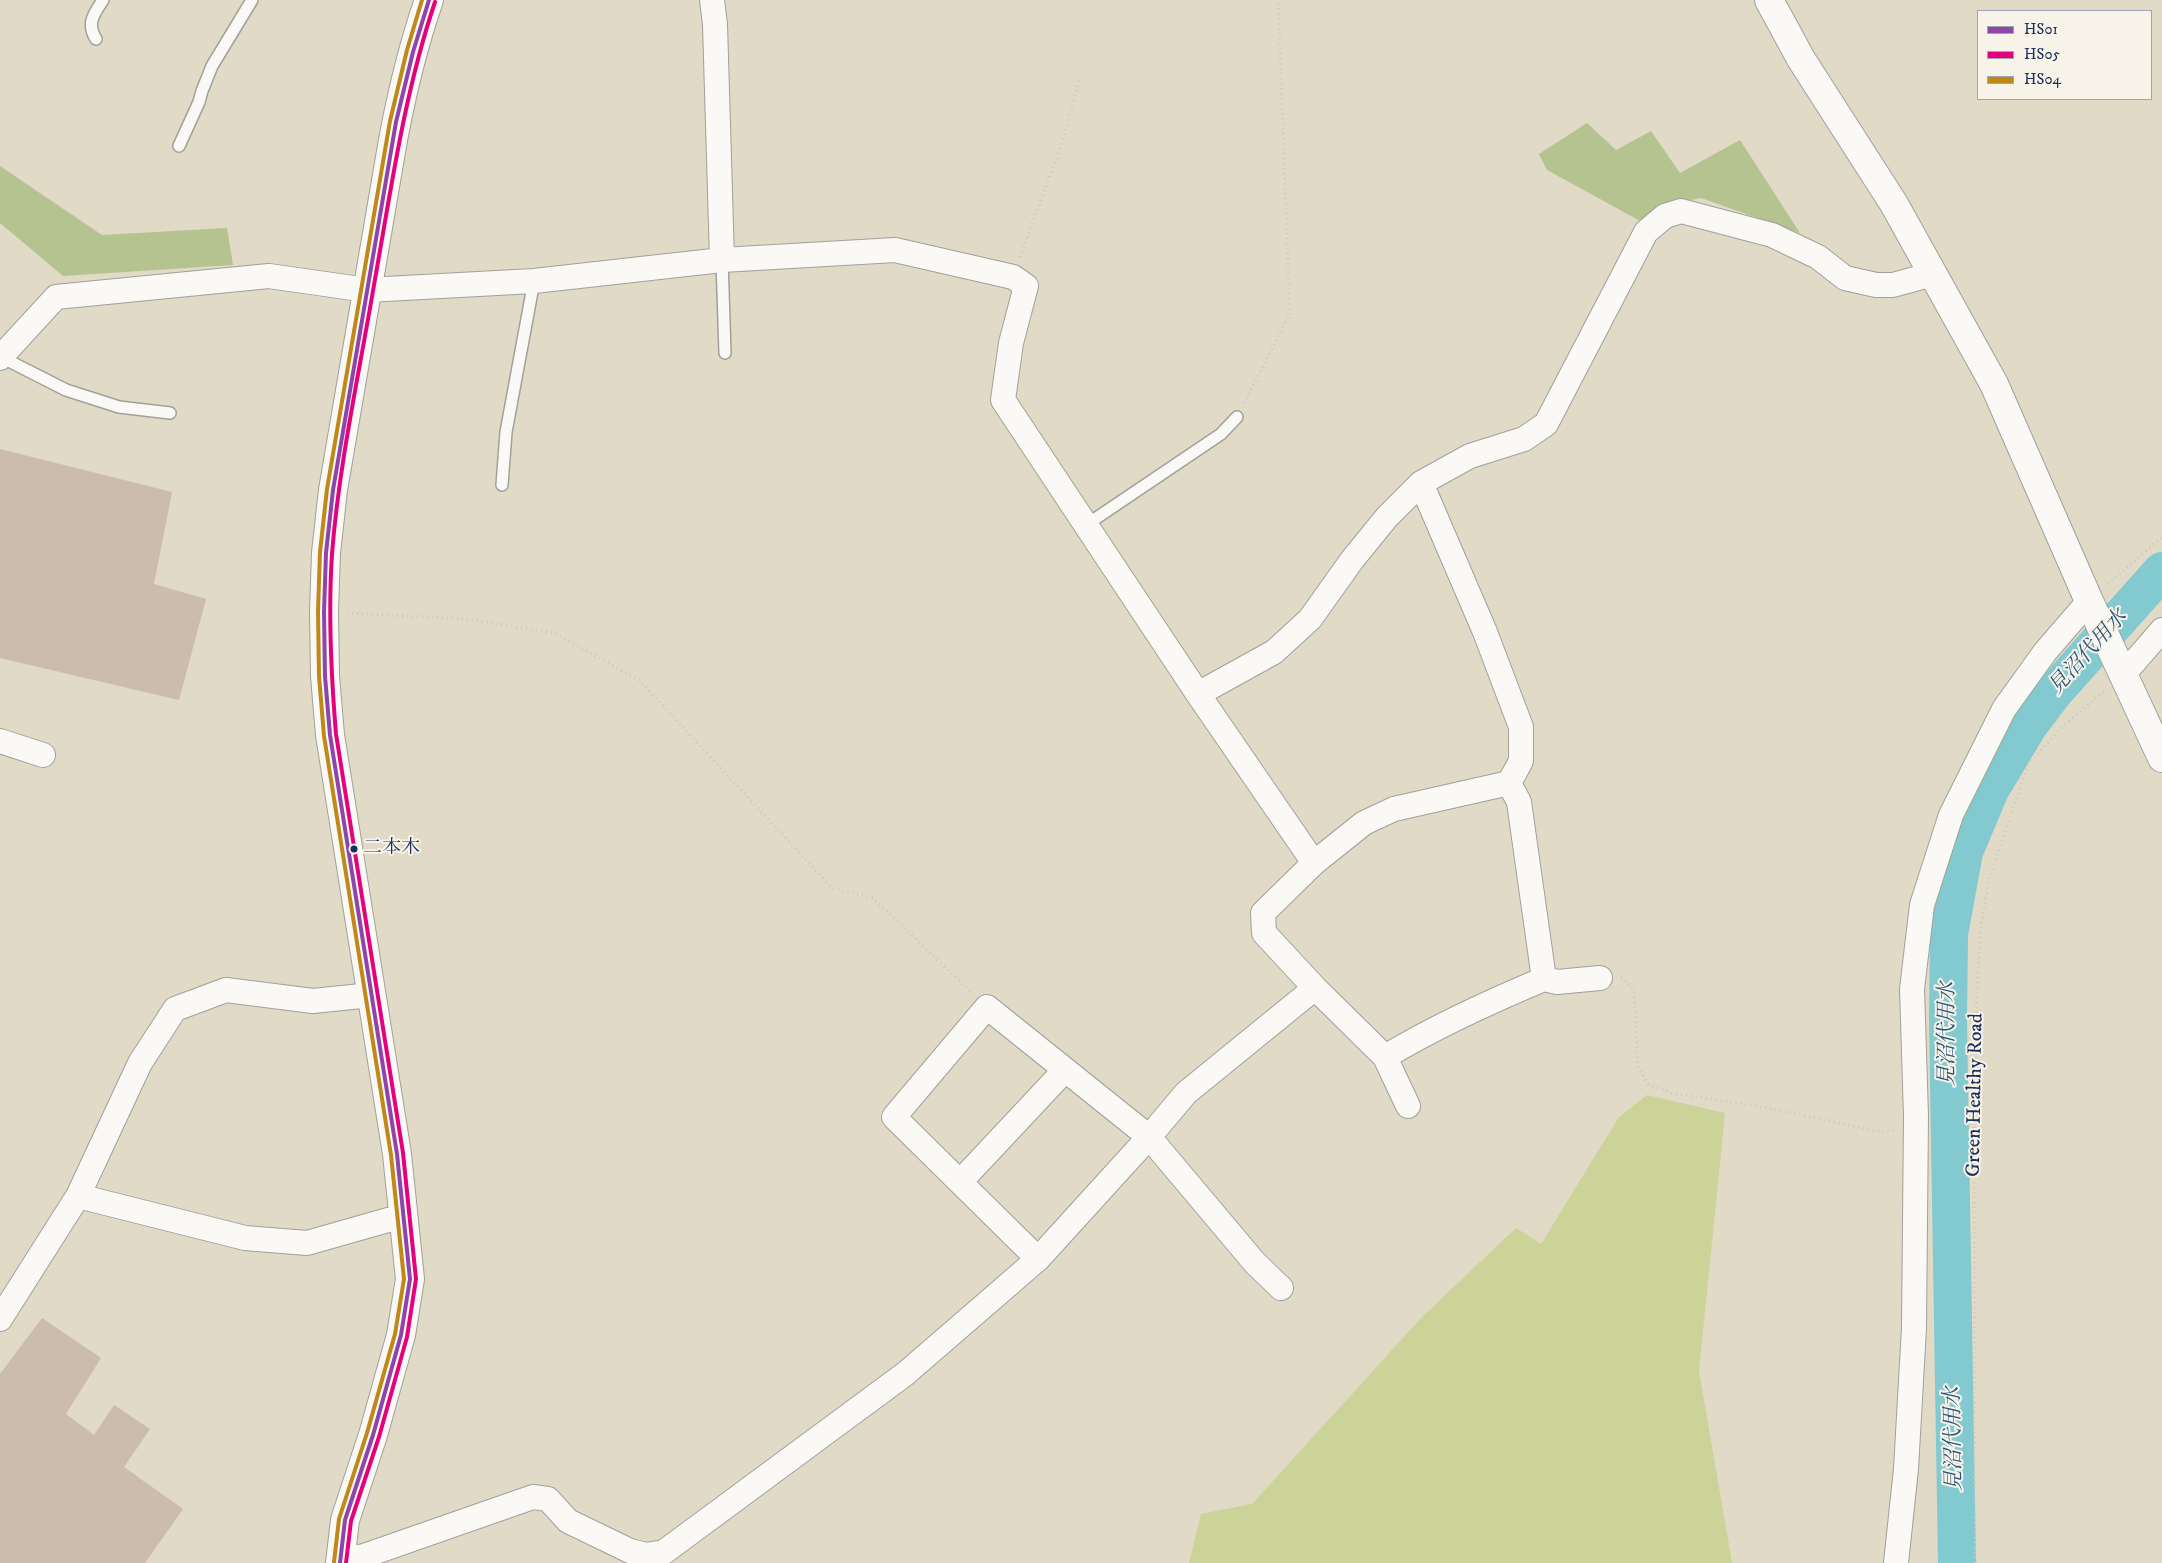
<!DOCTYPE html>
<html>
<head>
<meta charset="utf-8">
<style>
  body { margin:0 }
  #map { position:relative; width:2162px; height:1563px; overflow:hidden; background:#e0dac6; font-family:"IM FELL DW Pica",serif }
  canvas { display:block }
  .legend { position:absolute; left:1977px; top:10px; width:175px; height:90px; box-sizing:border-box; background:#f7f3e8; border:1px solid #9fa5b1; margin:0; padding:6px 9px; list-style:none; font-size:15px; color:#1b2f5e }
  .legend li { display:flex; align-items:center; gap:10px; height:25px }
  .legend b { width:25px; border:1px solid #9fa5b1 }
</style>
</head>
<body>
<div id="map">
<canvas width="2162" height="1563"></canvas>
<ul class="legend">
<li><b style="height:6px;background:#8e44ad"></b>HS01</li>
<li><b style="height:6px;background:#e5007d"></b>HS05</li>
<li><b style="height:6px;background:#c08818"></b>HS04</li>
</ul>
</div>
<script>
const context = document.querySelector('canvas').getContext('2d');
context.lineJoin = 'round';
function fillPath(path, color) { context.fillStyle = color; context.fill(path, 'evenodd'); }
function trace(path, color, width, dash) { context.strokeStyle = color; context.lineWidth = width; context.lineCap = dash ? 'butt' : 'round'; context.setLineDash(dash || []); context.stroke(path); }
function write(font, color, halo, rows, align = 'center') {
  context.font = font + ' "IM FELL DW Pica","Noto Serif JP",serif'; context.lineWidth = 4; context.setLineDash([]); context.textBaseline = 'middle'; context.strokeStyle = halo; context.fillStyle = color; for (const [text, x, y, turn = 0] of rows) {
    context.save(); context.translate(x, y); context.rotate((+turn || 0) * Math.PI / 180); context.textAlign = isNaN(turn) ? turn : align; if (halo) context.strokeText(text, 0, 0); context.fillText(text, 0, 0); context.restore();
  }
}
const green = new Path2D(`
  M1647,1095L1725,1113L1699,1371L1732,1563H1189L1201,1514L1252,1504L1422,1317L1516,1228L1541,1244L1619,1117Z`);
const forest = new Path2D(`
  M1587,123L1616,150L1651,131L1680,173L1740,140L1800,233L1701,198L1663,206L1642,222L1547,170L1539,154Z
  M0,166L102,235L227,228L233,265L63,276L0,223Z`);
const river = new Path2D(`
  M1957,1563L1948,1019L1949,934L1964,852L1990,790L2029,725L2054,692L2162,571`);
const building = new Path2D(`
  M0,449L172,492L154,584L206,599L179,700L0,658Z
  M42,1318L101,1358L66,1414L94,1435L114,1405L150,1429L124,1467L183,1509L145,1563H0V1374Z`);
const path = new Path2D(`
  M1020,257L1063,140L1079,80
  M1244,403L1290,314L1278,0
  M2108,584L2162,537
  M347,613L466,619L554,633L639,680L832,888L873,898L971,992
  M1621,978H1623L1634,990L1638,1067L1648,1084L1672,1093L1767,1108L1882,1132L1894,1130
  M1975,1563L1974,1117L1977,992L1981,926L1989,879L2028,765L2061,728L2104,691`);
const service = new Path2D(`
  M96,39C86,23 94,14 103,0
  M179,146L199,102L202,91L212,66L252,0
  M722,260L725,353
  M1,357L66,390L119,407L170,413
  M502,485L506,432L534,281
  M1086,525L1221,434L1237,417`);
const minor = new Path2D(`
  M712,0L715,24L722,260
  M0,358L56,297L269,276L367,290L534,281L722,260L895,250L1013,277L1026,286L1011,343L1003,400L1198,694L1314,863
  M2123,675L2162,630
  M1198,694L1274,652L1310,619L1352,560L1387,517L1421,483L1470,456L1524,439L1546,424L1646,232L1665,216L1681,211L1772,235L1818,257L1845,278L1876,285H1893L1933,274
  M0,741L43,755
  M1544,979L1557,982L1600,978
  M1315,988L1385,1057C1436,1026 1489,1002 1544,979L1519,802L1509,783L1521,761V727L1485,632L1421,483
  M1385,1057L1408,1106
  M960,1182L1065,1070
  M78,1196L245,1238L307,1243L388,1220L405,1218
  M1038,1259L894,1117L987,1007L1149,1137L1255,1263L1281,1288
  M0,1319L78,1196L140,1063L175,1009L226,990L313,1001L371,995
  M340,1556L361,1557L533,1497L548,1499L568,1521L630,1551L646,1555L664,1552L905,1374L1038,1259L1149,1137L1186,1093L1315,988L1264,933L1263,913L1314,863L1364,823L1394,809L1509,783
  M1896,1563L1906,1469L1914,1328L1916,1116L1912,989L1922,905L1951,815L2004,709L2045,652L2089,601`);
const tertiary = new Path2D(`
  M1769,0L1801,59L1894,204L1994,384L2089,601L2162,758`);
const primary = new Path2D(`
  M340,1563L345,1520L373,1435L401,1335L410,1279L397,1154L330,735L325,676L324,612L326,553L333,490L393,140C402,92 413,46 429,0`);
const bus1 = new Path2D(`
  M340,1563L345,1520L373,1435L401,1335L410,1279L397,1154L330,735L325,676L324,612L326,553L333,490L396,122L413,52L429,0`);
const bus2 = new Path2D(`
  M346,1563L351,1521L379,1437L407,1337L416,1279L403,1153L336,734C331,674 328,614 332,554C339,464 359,374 374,285C391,190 404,94 435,2`);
const bus3 = new Path2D(`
  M334,1562L339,1519L367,1433L395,1334L404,1279L391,1155L324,736L319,676L318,612L320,552L327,489L390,121L407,50L422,0`);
const markers = [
  [354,849,4.5,"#1b2f5e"]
];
const busNames = [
  ["二本木",363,849]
];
const streetNames = [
  ["Green Healthy Road",1976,1095,-89]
];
const waterNames = [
  ["見沼代用水",2089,653,-48],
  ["見沼代用水",1949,1034,-90],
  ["見沼代用水",1955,1439,-91]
];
fillPath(green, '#cbd398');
fillPath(forest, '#b5c391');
trace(river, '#82c9d0', 38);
fillPath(building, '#cbbcac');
trace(service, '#a1a09a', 14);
trace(minor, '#a1a09a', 26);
trace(tertiary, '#a1a09a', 30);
trace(primary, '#a1a09a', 30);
trace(path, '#c9c9c8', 3, [1, 4]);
trace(service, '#faf9f6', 11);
trace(minor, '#faf9f6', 24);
trace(tertiary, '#faf9f6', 28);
trace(primary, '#faf9f6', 28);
trace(bus1, '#8e44ad', 4);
trace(bus2, '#e5007d', 4);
trace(bus3, '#c08818', 4);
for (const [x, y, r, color] of markers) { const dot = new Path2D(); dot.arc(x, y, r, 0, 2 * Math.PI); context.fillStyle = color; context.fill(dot); trace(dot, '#f7f3e8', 2); }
write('19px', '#1b2f5e', '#f7f3e8', busNames, 'left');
write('20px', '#1b2f5e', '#f7f3e8', streetNames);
write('italic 21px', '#2a547c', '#f7f3e8', waterNames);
</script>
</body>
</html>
